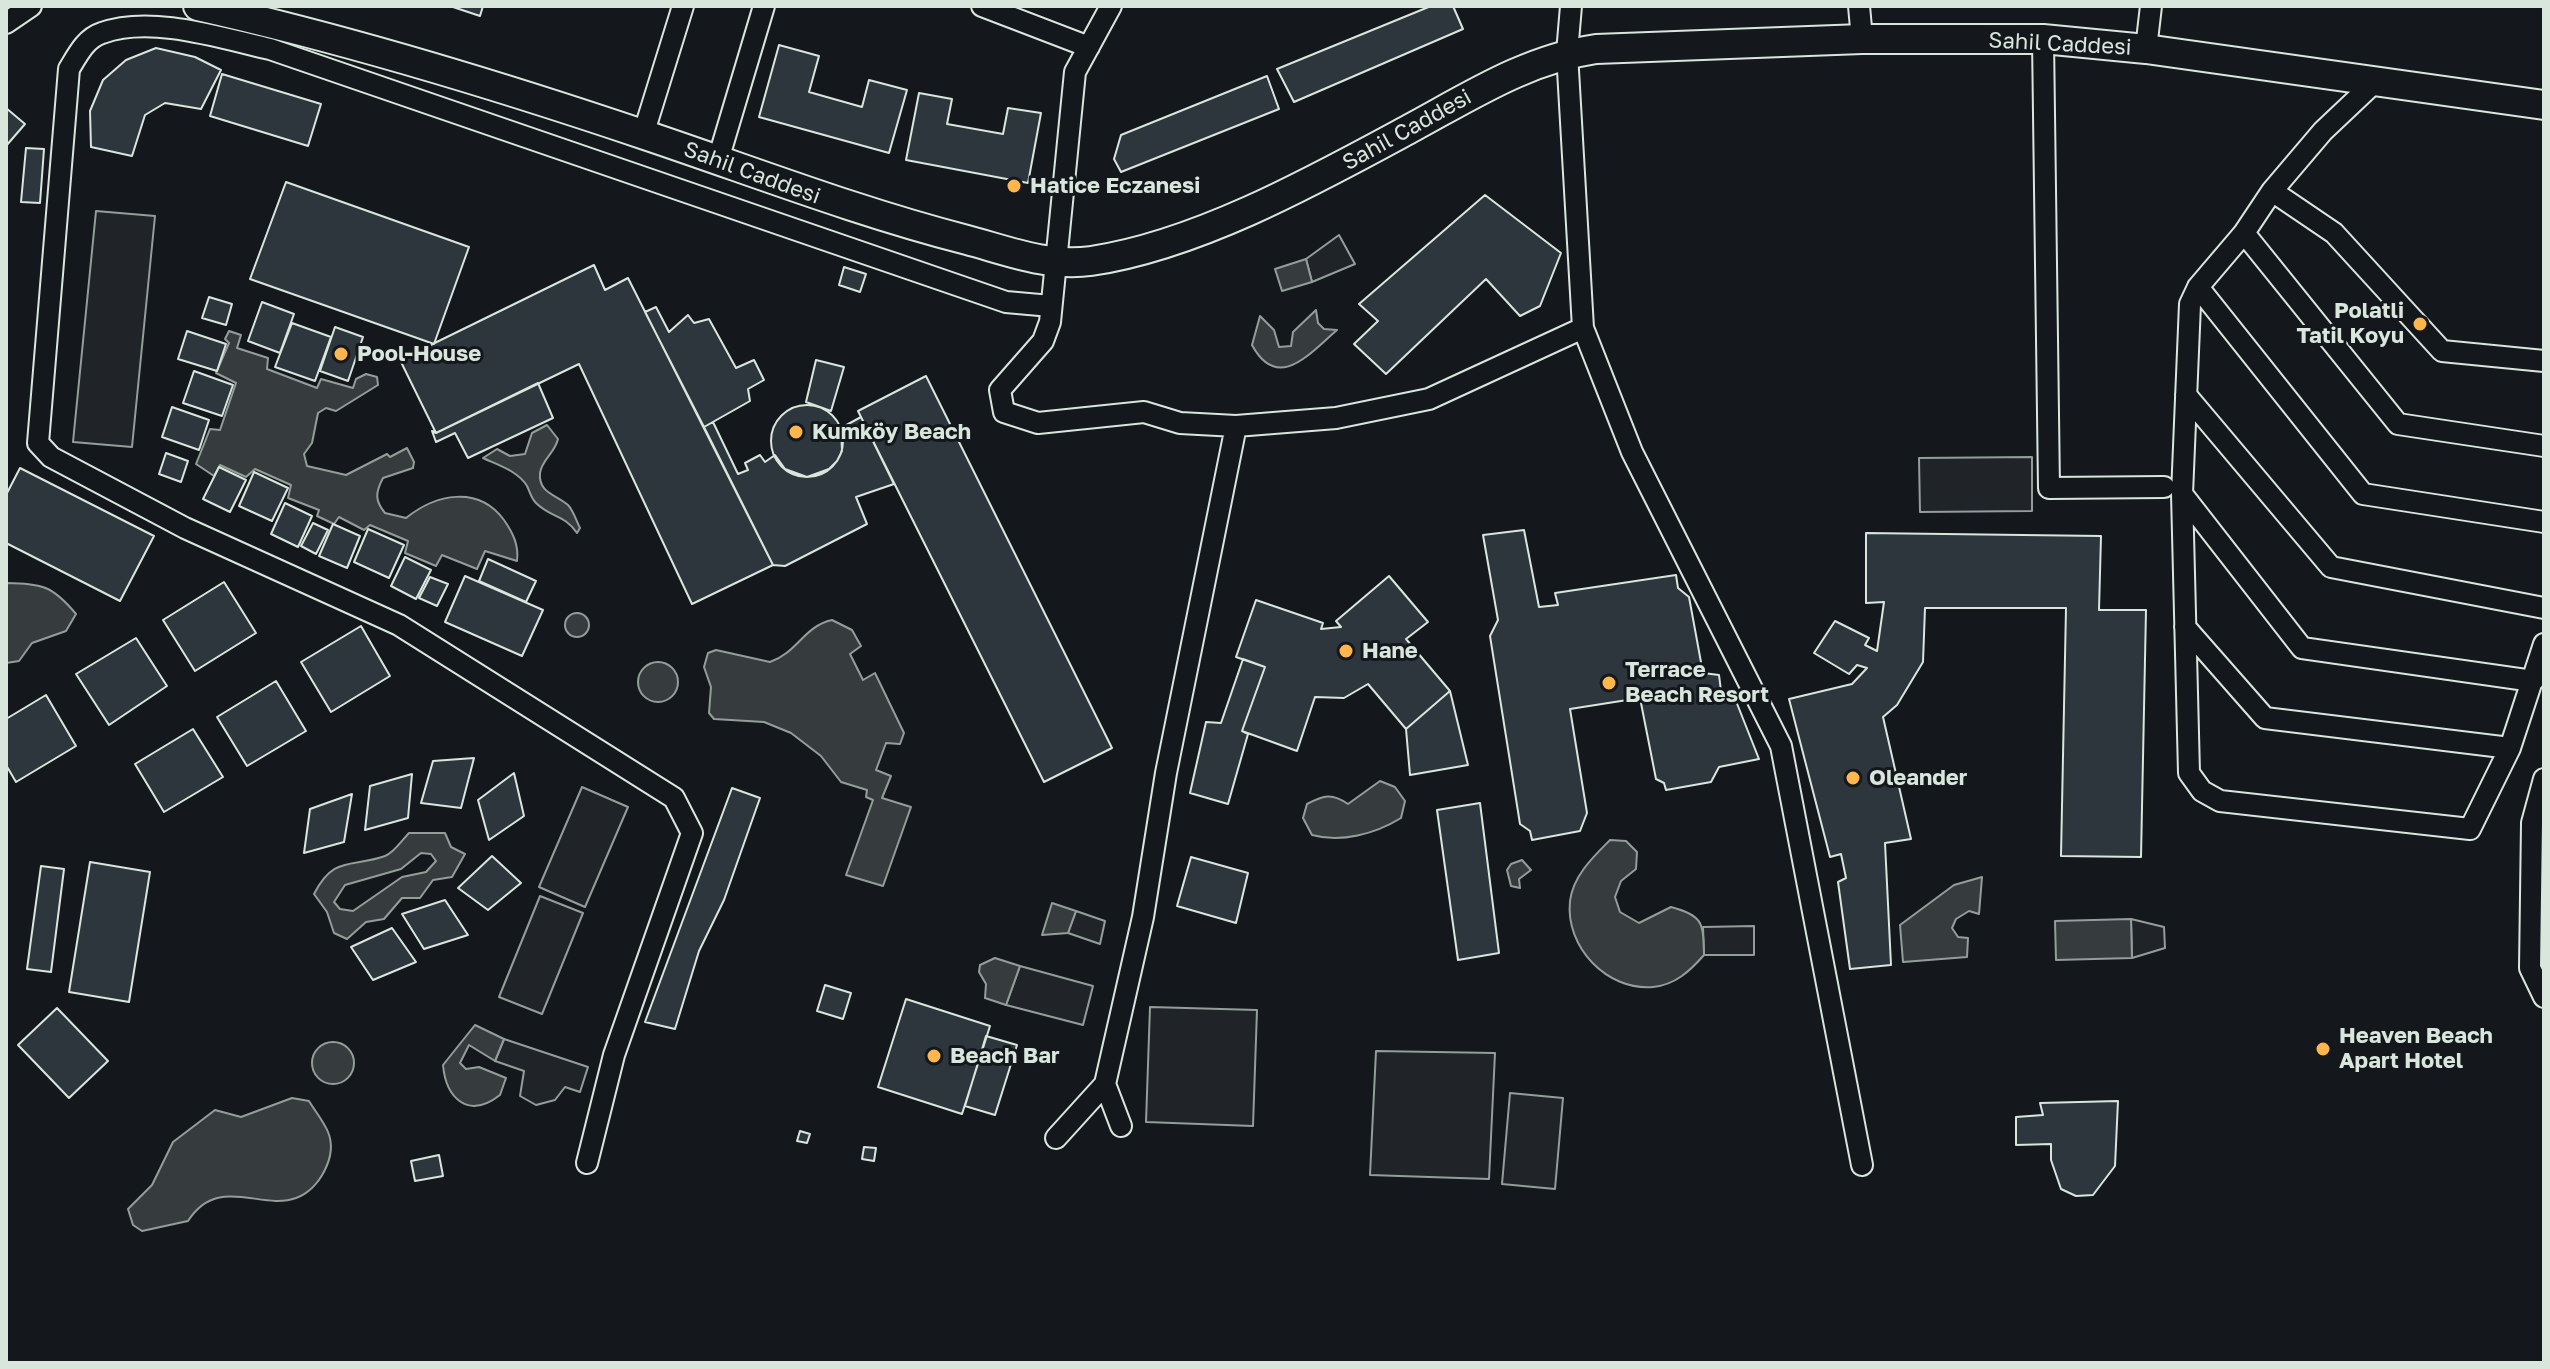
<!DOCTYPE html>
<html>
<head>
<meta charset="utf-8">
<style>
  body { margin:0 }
  #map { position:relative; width:2550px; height:1369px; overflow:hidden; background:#14181c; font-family:"Golos Text",sans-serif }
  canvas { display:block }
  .frame { position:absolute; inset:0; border:8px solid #d8e6dc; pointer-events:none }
</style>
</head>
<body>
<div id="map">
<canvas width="2550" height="1369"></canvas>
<div class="frame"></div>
</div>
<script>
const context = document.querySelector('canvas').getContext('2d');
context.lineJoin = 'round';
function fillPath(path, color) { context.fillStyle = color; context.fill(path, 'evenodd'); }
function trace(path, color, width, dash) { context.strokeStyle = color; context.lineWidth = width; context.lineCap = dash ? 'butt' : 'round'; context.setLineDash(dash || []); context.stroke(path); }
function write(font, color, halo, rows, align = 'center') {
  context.font = font + ' "Golos Text",sans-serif'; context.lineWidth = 6; context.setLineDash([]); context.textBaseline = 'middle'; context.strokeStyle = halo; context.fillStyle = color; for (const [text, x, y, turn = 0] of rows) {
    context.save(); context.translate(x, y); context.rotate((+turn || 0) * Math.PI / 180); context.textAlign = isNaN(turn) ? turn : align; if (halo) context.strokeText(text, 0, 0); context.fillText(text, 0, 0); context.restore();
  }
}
const green = new Path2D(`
  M96,211L155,216L132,447L73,442Z
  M1339,235L1355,264L1312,282L1306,259Z
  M2032,457V511L1920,512L1919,458Z
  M582,787L628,807L585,907L539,887Z
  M540,896L583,913L542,1014L499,997Z
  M1076,911L1105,921L1100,944L1068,933Z
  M2131,919L2164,927L2165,948L2132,958Z
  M1754,926V955H1704L1703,927Z
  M1020,966L1093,986L1083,1025L1006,1005Z
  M1150,1007L1257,1010L1253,1126L1146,1122Z
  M504,1039L588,1067L580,1092L565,1087L555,1100L536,1105L520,1096L524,1071L495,1061Z
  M1376,1051L1495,1053L1489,1179L1370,1175Z
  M1510,1093L1563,1098L1555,1189L1502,1184Z`);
const water = new Path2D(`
  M1306,259L1312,282L1282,291L1275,269Z
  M1316,310L1318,323L1324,329L1337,330C1310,353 1278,393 1252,345L1260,316L1274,330L1279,347L1291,346L1293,332Z
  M229,331L241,335L237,348L268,358L267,369L317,388L321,379L353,388L356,379L366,374L377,377L378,385L336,411L326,408L318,413L312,443L304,454L307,466L346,475L387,454L390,457L407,448L414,462L413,468L383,478C375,493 375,501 385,513L406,518C436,494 478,485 504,520C513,533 519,545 517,561L485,551L477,569L442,555L436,566L405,553L408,541L370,525L364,530L339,517L334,524L317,516L319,510L288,498L291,485L255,469L246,477L220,465L214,476L196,464L210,429L220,430L236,383L216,373L229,343L225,339Z
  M547,425L558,439C555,453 542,459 540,473C538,493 557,495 568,505C573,510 577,522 580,528L577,533C564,514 551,518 536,503C531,498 530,492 527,486C518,471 498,465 483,458L497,449L510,456L525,454L532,433Z
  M6,583C42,584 52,585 76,614L66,631L32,643L19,661L6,663Z
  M565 625a12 12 0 1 1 24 0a12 12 0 1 1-24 0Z
  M832,620L852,630L861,646L850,654L863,680L875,673L904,733L900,744L886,743L876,770L891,776L882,798L911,807L883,886L846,875L873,800L866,797L867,790L841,782L821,756L791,733L764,722L714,719L709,713L711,687L704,667L708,653L716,650L770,662C797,653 804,626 832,620Z
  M638 682a20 20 0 1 1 40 0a20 20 0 1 1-40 0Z
  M1380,781L1395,787L1405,801L1401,818C1375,834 1341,843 1312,835L1303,818L1307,804C1324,795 1332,793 1348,804Z
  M409,833H445L451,847L465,854L452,877L433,880L420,898H402L384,919L366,922L347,939L334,933L327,912L314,894C334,855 351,868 385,856C394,853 402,840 409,833ZM421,853L431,854L436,861L426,872L402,877L353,911L340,909L334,902L345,885L401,869Z
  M1610,840L1626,841L1637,852L1636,869L1621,881L1615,897L1620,912L1639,923L1671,907C1704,916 1703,923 1704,955C1690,971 1675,985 1653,987C1607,991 1565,947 1570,901C1573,876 1593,857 1610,840Z
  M1522,860L1531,870L1519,879L1520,888L1511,886L1507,870L1511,864Z
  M1982,877L1979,914L1969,911L1956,919L1952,928L1958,937L1968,938L1967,957L1903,962L1900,925L1954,885Z
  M1052,903L1076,911L1068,933L1042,935Z
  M2131,919L2132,958L2056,960L2055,921Z
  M995,958L1020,966L1006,1005L985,998L986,984L979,972L980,965Z
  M475,1025L504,1039L495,1061L469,1045L460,1063L466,1069L479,1067L506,1078L500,1095C468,1120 446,1098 443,1065Z
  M312 1063a21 21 0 1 1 42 0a21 21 0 1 1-42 0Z
  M292,1098L309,1101C315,1111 324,1122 328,1132C338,1156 319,1190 296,1198C261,1211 218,1174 188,1221L142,1231L133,1225L128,1209L152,1185L173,1142L215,1110L241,1117Z`);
const building = new Path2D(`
  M450,6H483L480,16Z
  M1431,6H1453L1463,29L1294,102L1277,69Z
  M779,45L819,56L809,92L862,107L869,80L907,90L889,153L759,117Z
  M156,48L195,57L221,70L201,109L165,103L145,115L132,156L91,147L90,111L103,80L126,60Z
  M222,74L321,104L308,146L210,116Z
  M1267,76L1279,109L1121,172L1114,159L1121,135Z
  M919,93L952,99L947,124L1003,134L1008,108L1041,113L1028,183L906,160Z
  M6,108L25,124L6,146Z
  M26,148L44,149L40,203L21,202Z
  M286,182L469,247L434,344L250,279Z
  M1485,195L1561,253L1540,306L1520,316L1486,279L1386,374L1354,344L1378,321L1359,304Z
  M594,265L605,290L628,278L773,565L692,604L579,364L436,433L400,360Z
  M844,267L866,274L860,292L839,285Z
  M209,297L232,304L226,325L202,318Z
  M262,302L294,314L280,353L248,341Z
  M656,307L669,332L688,315L694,323L709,319L736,368L754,360L764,380L748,389L750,401L704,427L645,312Z
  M292,323L331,337L315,381L275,367Z
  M335,327L363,337L348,381L320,371Z
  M187,331L226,344L217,371L178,359Z
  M816,360L844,367L831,411L806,402Z
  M194,371L233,385L222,416L183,403Z
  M926,376L1112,748L1044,782L858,411Z
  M538,383L553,418L468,458L455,433L436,442L432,431L436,433Z
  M771 441a36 36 0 1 1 72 0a36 36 0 1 1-72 0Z
  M172,407L209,420L199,450L162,437Z
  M861,417L894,484L856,497L867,524L785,566L773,565L704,427L713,422L738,474L748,470L745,463L760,455L765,462L775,455L785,469L807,477L829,469L837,461L842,451L841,428Z
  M166,453L188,461L181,482L159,474Z
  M219,467L246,480L230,512L203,499Z
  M20,468L154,536L120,601L6,543V495Z
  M254,472L288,488L272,521L239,506Z
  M285,503L312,516L298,547L271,534Z
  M313,523L328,530L316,554L301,546Z
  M333,524L360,536L347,568L319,556Z
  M368,529L404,545L389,578L354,562Z
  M1524,530L1539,607L1558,605L1555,593L1676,575L1678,588L1689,597L1703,673L1719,675L1721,691H1732L1759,759L1719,767L1711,782L1666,790L1664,783L1656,779L1640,698L1570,709L1587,813L1580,831L1532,840L1530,831L1520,824L1490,636L1498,620L1483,535Z
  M1866,533L2101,536L2099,610H2146L2141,857L2061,856L2066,608H1925L1923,662L1897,705L1883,717L1911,839L1885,843L1891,965L1850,969L1838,882L1846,878L1841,854L1830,857L1789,699L1852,684L1867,668L1857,665L1849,674L1814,653L1835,621L1869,638L1865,645L1877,651L1884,602L1866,603Z
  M405,557L431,570L416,599L391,586Z
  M488,559L536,581L526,602L479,581Z
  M465,576L543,610L522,656L445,622Z
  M1389,576L1428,622L1406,639L1450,691L1406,729L1368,684L1344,698L1315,697L1297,751L1242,731L1265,667L1236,657L1256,600L1323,623L1321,629L1341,627L1336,621Z
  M430,577L448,584L437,606L419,598Z
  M224,582L256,633L195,671L163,620Z
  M361,626L390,676L331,712L301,662Z
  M136,638L167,686L109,725L76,674Z
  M1243,659L1265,667L1242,731L1248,734L1228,804L1190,793L1206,722L1221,723Z
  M276,681L306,731L247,766L217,717Z
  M1450,691L1468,765L1410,775L1406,729Z
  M46,695L76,746L16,782L6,765V719Z
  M193,729L223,777L164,812L135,764Z
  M474,758L461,808L421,803L433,761Z
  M514,773L524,816L489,840L478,800Z
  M412,774L408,818L365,830L370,786Z
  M732,788L760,798L724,900L699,951L675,1029L645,1022Z
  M352,794L344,842L304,853L310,809Z
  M1480,803L1499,953L1458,960L1437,810Z
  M492,856L521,883L488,910L458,888Z
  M1191,857L1248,873L1236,923L1177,906Z
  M90,862L150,872L129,1002L69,992Z
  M41,866L64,869L51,972L27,969Z
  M445,900L468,935L424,949L402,914Z
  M392,928L416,962L373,980L351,947Z
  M825,985L851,993L843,1019L817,1011Z
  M906,999L990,1026L962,1114L878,1087Z
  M57,1008L108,1061L69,1098L18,1045Z
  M986,1036L1017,1045L995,1115L965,1106Z
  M2118,1101L2115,1166L2093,1195L2076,1196L2061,1189L2051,1160V1144L2016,1145V1117L2043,1115L2040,1103Z
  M800,1131L810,1134L807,1143L797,1141Z
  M864,1147L876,1148L874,1161L862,1159Z
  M439,1155L443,1176L415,1181L411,1161Z`);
const minor = new Path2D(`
  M982,6L1089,47
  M1111,6L1075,72L1050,322L1043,341L1000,390L1004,412L1038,423L1144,412L1180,423L1236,426L1336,418L1429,399L1583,328
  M1571,6L1567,53L1583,328L1632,452L1781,746L1862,1165
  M1859,6L1862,39
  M6,23L31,6
  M2043,39L2049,488L2164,487
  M2146,49L2151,6
  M2377,80L2323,131L2272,191L2244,233L2198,287L2190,304L2182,494L2189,773L2202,791L2220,801L2470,829L2510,748L2544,644
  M643,135L683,6
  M718,160L764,6
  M2272,191L2334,233L2442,351L2544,361
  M2244,233L2398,424L2544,446
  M2198,287L2363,494L2544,522
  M2186,395L2331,567L2544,608
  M2182,494L2302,648L2533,681
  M2185,627L2265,718L2510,748
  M2544,779L2532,823L2530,968L2544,997
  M1121,1126L1105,1084L1143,917L1166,773L1236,426
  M1056,1138L1105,1084
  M587,1163L614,1055L692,833L674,798L399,625L185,528L51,457L38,443L69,69C78,54 86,38 102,33C151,15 221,38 270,49L1006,302L1051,306`);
const secondary = new Path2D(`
  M198,6C350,40 500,86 648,136C755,172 858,212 967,240C1008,251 1048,267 1091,261C1199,245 1317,179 1413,127C1472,95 1528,59 1596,49L1862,39H2043L2146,49L2544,105`);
const markers = [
  [1014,186,8,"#ffb74d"],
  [2420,324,8,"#ffb74d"],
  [341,354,8,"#ffb74d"],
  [796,432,8,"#ffb74d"],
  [1346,651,8,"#ffb74d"],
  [1609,683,8,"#ffb74d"],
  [1853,778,8,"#ffb74d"],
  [2323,1049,8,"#ffb74d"],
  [934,1056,8,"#ffb74d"]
];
const streetNames = [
  ["Sahil Caddesi",2060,44,3],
  ["Sahil Caddesi",1407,130,-29],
  ["Sahil Caddesi",752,173,20]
];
const poiNames = [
  ["Hatice Eczanesi",1030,186],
  ["Polatli",2404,311,"right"],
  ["Tatil Koyu",2404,336,"right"],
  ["Pool-House",357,354],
  ["Kumköy Beach",812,432],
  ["Hane",1362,651],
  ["Terrace",1625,670],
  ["Beach Resort",1625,695],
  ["Oleander",1869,778],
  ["Heaven Beach",2339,1036],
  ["Apart Hotel",2339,1061],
  ["Beach Bar",950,1056]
];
fillPath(green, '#202428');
trace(green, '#939e99', 2);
fillPath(water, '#363b3e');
trace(water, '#939e99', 2);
fillPath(building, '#2c363c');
trace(building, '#d8e6dc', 2);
trace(minor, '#d8e6dc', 24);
trace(secondary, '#d8e6dc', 32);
trace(minor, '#14181c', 20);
trace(secondary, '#14181c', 28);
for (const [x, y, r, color] of markers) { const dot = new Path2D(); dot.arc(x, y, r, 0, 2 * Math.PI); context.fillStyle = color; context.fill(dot); trace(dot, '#14181c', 3); }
write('22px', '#d8e6dc', '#14181c', streetNames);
write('bold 22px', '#d8e6dc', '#14181c', poiNames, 'left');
</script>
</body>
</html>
